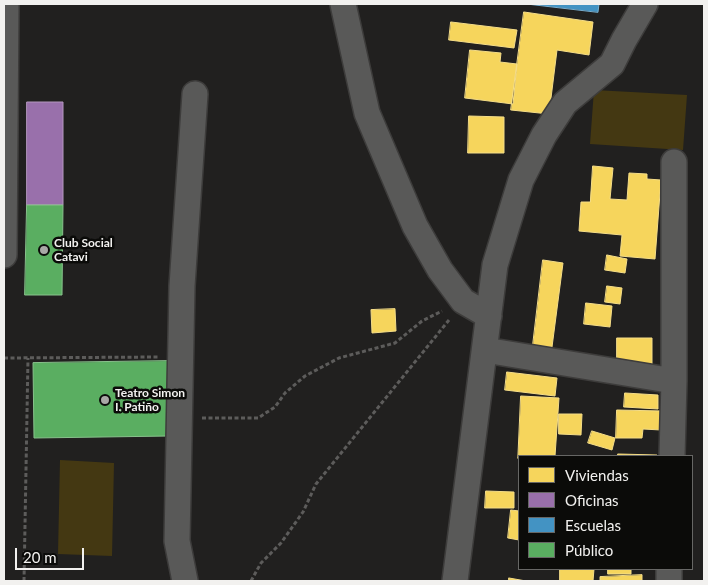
<!DOCTYPE html>
<html>
<head>
<meta charset="utf-8">
<style>
  body { margin:0 }
  #map { position:relative; width:708px; height:585px; overflow:hidden; background:#21201f; font-family:Lato,sans-serif }
  canvas { display:block }
  .frame { position:absolute; inset:0; border:5px solid #f2f1ef; pointer-events:none }
  .legend { position:absolute; left:518px; top:455px; width:175px; height:115px; box-sizing:border-box; background:#0b0b09; border:1px solid #676765; margin:0; padding:6px 9px; list-style:none; font-size:15px; color:#f2f1ef }
  .legend li { display:flex; align-items:center; gap:10px; height:25px }
  .legend b { width:25px; border:1px solid #676765 }
  .scale { position:absolute; left:15px; top:548px; width:69px; height:22px; box-sizing:border-box; border:2px solid #f2f1ef; border-top:0; padding-left:6px; font-size:15px; line-height:18px; white-space:nowrap; color:#f2f1ef; -webkit-text-stroke:4px #0b0b09; paint-order:stroke }
</style>
</head>
<body>
<div id="map">
<canvas width="708" height="585"></canvas>
<div class="frame"></div>
<ul class="legend">
<li><b style="height:14px;background:#f6d55c"></b>Viviendas</li>
<li><b style="height:14px;background:#9970ab"></b>Oficinas</li>
<li><b style="height:14px;background:#4393c3"></b>Escuelas</li>
<li><b style="height:14px;background:#5aae61"></b>Público</li>
</ul>
<div class="scale">20 m</div>
</div>
<script>
const context = document.querySelector('canvas').getContext('2d');
context.lineJoin = 'round';
function fillPath(path, color) { context.fillStyle = color; context.fill(path, 'evenodd'); }
function trace(path, color, width, dash) { context.strokeStyle = color; context.lineWidth = width; context.lineCap = dash ? 'butt' : 'round'; context.setLineDash(dash || []); context.stroke(path); }
function write(font, color, halo, rows, align = 'center') {
  context.font = font + ' Lato,sans-serif'; context.lineWidth = 5; context.setLineDash([]); context.textBaseline = 'middle'; context.strokeStyle = halo; context.fillStyle = color; for (const [text, x, y, turn = 0] of rows) {
    context.save(); context.translate(x, y); context.rotate((+turn || 0) * Math.PI / 180); context.textAlign = isNaN(turn) ? turn : align; if (halo) context.strokeText(text, 0, 0); context.fillText(text, 0, 0); context.restore();
  }
}
const green = new Path2D(`
  M594,90L687,95L683,150L590,144Z
  M60,460L114,463L112,556L58,554Z`);
const homes = new Path2D(`
  M524,12L593,22L589,55L557,50L549,114L511,110Z
  M451,22L517,30L514,48L449,40Z
  M470,50L501,53L500,62L517,64L513,104L465,98Z
  M469,116L504,117V153H468Z
  M593,166L613,168L610,199L627,200L629,173L647,174V179L661,180L655,259L620,256L622,235L579,231L581,202H590Z
  M607,255L627,259L625,273L605,270Z
  M543,260L563,263L552,347L533,345Z
  M607,286L622,288L620,304L605,302Z
  M586,303L612,306L610,327L584,324Z
  M395,309L396,331L372,333L371,310Z
  M617,338H652V369L617,368Z
  M507,372L557,378L555,396L505,390Z
  M625,393L658,395V409L624,407Z
  M521,396L559,398L555,456H519L518,458Z
  M617,410L662,411L661,430L643,429L642,438H616Z
  M559,414H582L581,435L559,434Z
  M592,431L615,438L612,450L588,443Z
  M618,454L657,455V456H618Z
  M486,491L514,492V508H485Z
  M511,510L519,511V540L508,538Z
  M560,569H594L593,581H560Z
  M608,569H631V574H608Z
  M642,575V581H600V577Z
  M509,578L526,581H509Z`);
const offices = new Path2D(`
  M27,102H63V205H27Z`);
const schools = new Path2D(`
  M527,4H599L598,12Z`);
const public = new Path2D(`
  M27,205H63L62,295H25Z
  M169,361V436L34,438L33,363Z`);
const path = new Path2D(`
  M4,358L158,357
  M202,418H258L275,407L285,393L305,376L339,358L395,343L422,321L442,311
  M24,581L28,358
  M251,581L261,563L281,543L303,512L316,484L449,320`);
const street = new Path2D(`
  M343,4L367,113L415,226L440,270L463,301L489,316
  M4,255L6,4
  M485,350L674,381
  M672,456L674,381V162
  M185,581L177,541L182,286L195,94
  M455,581L495,265L521,180L544,135L565,103L612,64L624,40L645,4
  M669,581V569`);
const markers = [
  [44,250,5,"#a9a8a6"],
  [105,400,5,"#a9a8a6"]
];
const poiNames = [
  ["Club Social",54,243],
  ["Catavi",54,257],
  ["Teatro Simon",115,393],
  ["I. Patiño",115,407]
];
fillPath(green, '#443812');
fillPath(homes, '#f6d55c');
trace(homes, '#f5dd88', 1);
fillPath(offices, '#9970ab');
trace(offices, '#b497bf', 1);
fillPath(schools, '#4393c3');
trace(schools, '#78afd0', 1);
fillPath(public, '#5aae61');
trace(public, '#88c28c', 1);
trace(street, '#3d3c3b', 28);
trace(path, '#5d5c5b', 3, [4, 2.5]);
trace(street, '#595958', 25);
for (const [x, y, r, color] of markers) { const dot = new Path2D(); dot.arc(x, y, r, 0, 2 * Math.PI); context.fillStyle = color; context.fill(dot); trace(dot, '#0b0b09', 2); }
write('bold 12px', '#f2f1ef', '#0b0b09', poiNames, 'left');
</script>
</body>
</html>
